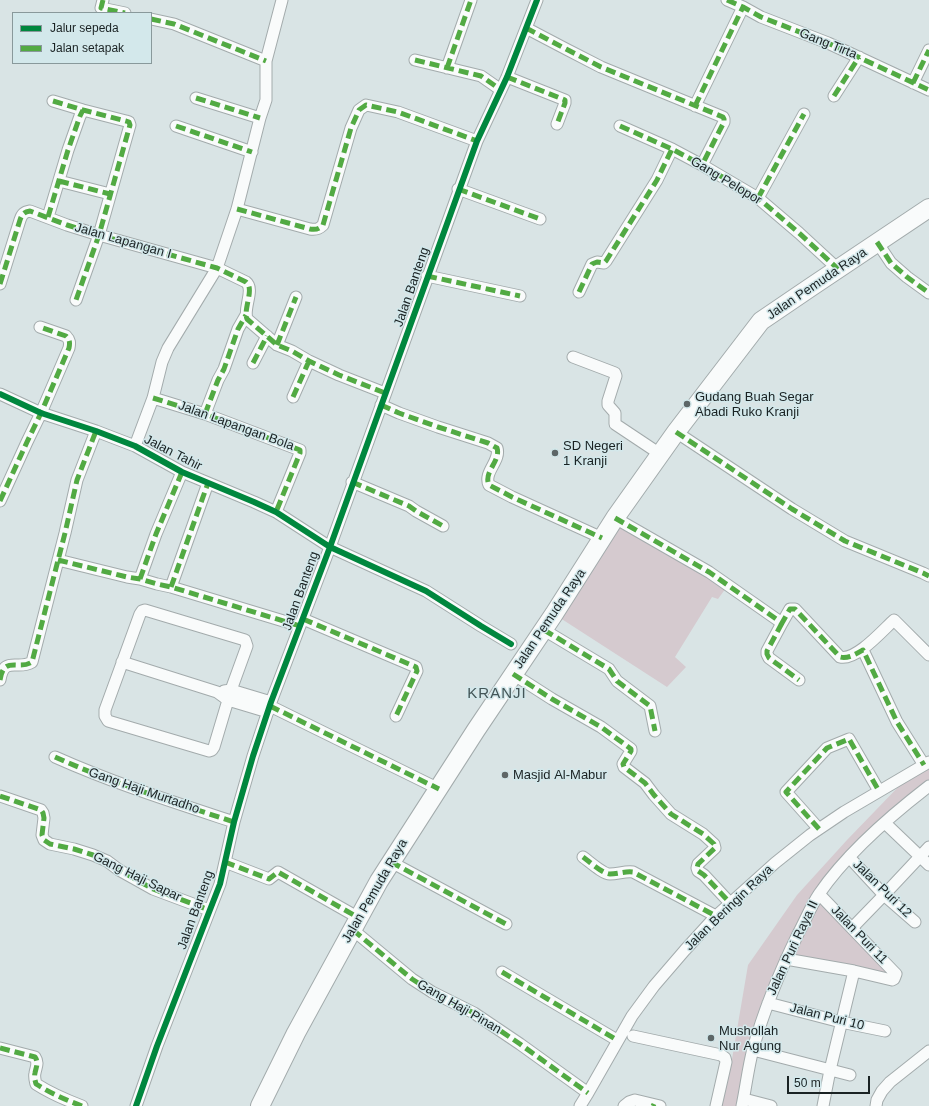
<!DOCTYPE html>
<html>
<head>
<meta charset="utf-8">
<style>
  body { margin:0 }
  #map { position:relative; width:929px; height:1106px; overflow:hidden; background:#d9e4e5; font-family:Arial,sans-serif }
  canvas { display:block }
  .legend { position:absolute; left:12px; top:12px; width:140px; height:52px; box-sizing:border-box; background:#d3e8eb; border:1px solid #89999b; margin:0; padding:5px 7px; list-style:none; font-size:12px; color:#1a2223 }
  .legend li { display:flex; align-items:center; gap:8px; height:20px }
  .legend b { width:20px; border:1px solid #89999b }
  .scale { position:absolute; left:787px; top:1076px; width:83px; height:18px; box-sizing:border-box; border:2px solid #1a2223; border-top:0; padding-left:5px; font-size:12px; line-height:14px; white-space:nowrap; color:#1a2223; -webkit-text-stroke:3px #d3e8eb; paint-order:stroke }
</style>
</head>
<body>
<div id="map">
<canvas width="929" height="1106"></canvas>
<ul class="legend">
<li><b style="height:5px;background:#00873e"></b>Jalur sepeda</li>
<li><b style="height:5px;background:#52aa43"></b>Jalan setapak</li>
</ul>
<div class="scale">50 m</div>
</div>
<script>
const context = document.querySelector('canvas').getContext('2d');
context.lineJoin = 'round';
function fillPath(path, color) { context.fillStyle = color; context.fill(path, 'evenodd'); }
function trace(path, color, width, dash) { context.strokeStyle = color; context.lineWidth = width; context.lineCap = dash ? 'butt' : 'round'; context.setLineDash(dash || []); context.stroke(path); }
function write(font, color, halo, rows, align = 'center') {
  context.font = font + ' Arial,sans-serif'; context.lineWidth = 3; context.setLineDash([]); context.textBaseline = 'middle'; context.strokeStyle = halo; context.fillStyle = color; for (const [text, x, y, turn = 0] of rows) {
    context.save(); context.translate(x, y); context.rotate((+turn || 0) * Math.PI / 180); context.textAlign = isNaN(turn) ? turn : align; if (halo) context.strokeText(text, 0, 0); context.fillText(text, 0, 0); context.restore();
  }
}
const green = new Path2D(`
  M616,523L726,588L718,599L712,597L675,657L686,667L667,687L557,616Z
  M929,766V783L854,846L783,958L737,1106H720L732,1059L748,965L797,895L847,840L903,782Z
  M819,898L894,974L790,957Z`);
const street = new Path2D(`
  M103,0L101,8L125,13
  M727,0L743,7L761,17L828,43L929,90
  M151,19L174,24L266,61
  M526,28L566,49L601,67L723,117L724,119V122L702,165
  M415,60L481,76L501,90
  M447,68L471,0
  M507,77L565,100V103L557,124
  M913,83L929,50
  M834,96L859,57
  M196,98L260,118
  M53,101L83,110L126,121L129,122L130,125L99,235L76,300
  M695,106L743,7
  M176,126L252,152
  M620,126L672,149L702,165L758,198L799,233L838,269
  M59,181L110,194
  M458,189L540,219
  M758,198L804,114
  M237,209L310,229C316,230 319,229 323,225L351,128L359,110L366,105L398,112L477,141
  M48,217L68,150L80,116L83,110
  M877,242L891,263L907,277L929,293
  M427,276L520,296
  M0,284L20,220C22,214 24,212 30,211L67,225L99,235L217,268L246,282C255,289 243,308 247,319L277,345L292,351L309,361L339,375L385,393
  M579,292L592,264L597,262L604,263L606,261L657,180L672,149
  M277,345L296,297
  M573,357L615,373L616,376L608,401V405L615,413V424L660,454
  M253,363L267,336
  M0,394L41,413L96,431L135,446L182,472L254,502L276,512L330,547L426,591L481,626L511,644
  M293,397L309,361
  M153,398L205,414L300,450V453L276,512
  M381,405L399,413L438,427L488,443L497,448C501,461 483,472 489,485L512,497L602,538
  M205,414L218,380L224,369L238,329L246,315
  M676,432L792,509L845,541L923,573L929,576
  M135,446L153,398L162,362L168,348L217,268L237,209L260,118L266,100V61L282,0
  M352,482L409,506L416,511L443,526
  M0,501L27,442L41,413L69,348C70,343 70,340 66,336L40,327
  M615,518L709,572L782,623L790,609H795L840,657C856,661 882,631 894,620L929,655
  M58,560L127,577L140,579L157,584L171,587L300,626
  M140,579L156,534L182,472
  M171,587L208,483
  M145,610L245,640L247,646L231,690L214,747L212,750L209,751L108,721L105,716V710L140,614L142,611Z
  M303,619L416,667L417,671L396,716
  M782,623L767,651V654L769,658L799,680
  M544,630L609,669L617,681L650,706L655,731
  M863,650L897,722L924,765
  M122,662L217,692L228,700L268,712
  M513,674L552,699L601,727L631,749V751L623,764L624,767L645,783L654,795L671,814L703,834L714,844L715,848L698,864L697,868L698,871L704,875L731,904
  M0,680C4,655 18,671 32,662L65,533L77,480L96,431
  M224,691L231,690L271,702
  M270,706L439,789
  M55,757C113,783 173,802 234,822
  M0,796L41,810L43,813L44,818L42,835L44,840L50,844L74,849L93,855L107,861L119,870L153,889L209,910
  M885,823L929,865
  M819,829L786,792L827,748L849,739L879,791
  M583,857C590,862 603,874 610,874C618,874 625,871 633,872L716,916
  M849,857L884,895L915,922
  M225,862L269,879L278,872L359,918
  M391,862L506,924
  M852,928L884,895L929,847
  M353,930L412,979L432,992L474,1013L520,1044L588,1093
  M786,959L854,971L892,980L894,979L896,974L894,972L819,894
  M502,972L617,1040
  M768,1003L841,1022L885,1031
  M633,1036L721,1055L725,1058L726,1062L716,1106
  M0,1048L35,1057C39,1063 36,1067 35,1073C34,1077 35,1080 36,1084C50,1093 66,1100 82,1106
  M753,1050L850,1075
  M744,1099L771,1106
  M136,1106L157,1046L220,884L234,822L253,756L271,702L330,547L477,141L507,77L537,0
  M580,1106L588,1093L632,1016L654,986L685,950L716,916L775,863L810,835L844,812L929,762
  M624,1106L629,1102L635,1100L660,1106
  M742,1106C746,1087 748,1068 753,1049C764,1010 780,971 798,934C805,921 811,906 819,894C847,853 890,816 929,786
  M823,1106L830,1070L854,971
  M876,1106L877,1100L882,1091L890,1082L929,1051`);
const primary = new Path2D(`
  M260,1106L296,1033L379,881L476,730L554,614L615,518L676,432L761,321L811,287L929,208`);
const quiet = new Path2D(`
  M103,0L101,8L125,13
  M727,0L743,7L761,17L828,43L929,90
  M151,19L174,24L266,61
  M526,28L566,49L601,67L723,117L724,119V122L702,165
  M415,60L481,76L501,90
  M447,68L471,0
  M507,77L565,100V103L557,124
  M913,83L929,50
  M834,96L859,57
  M196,98L260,118
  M53,101L83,110L126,121L129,122L130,125L99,235L76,300
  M695,106L743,7
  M176,126L252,152
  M620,126L672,149L702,165L758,198L799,233L838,269
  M59,181L110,194
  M458,189L540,219
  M758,198L804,114
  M237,209L310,229C316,230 319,229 323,225L351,128L359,110L366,105L398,112L477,141
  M48,217L68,150L80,116L83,110
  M877,242L891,263L907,277L929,293
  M427,276L520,296
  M0,284L20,220C22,214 24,212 30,211L67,225L99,235L217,268L246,282C255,289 243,308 247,319L277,345L292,351L309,361L339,375L385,393
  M579,292L592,264L597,262L604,263L606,261L657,180L672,149
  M277,345L296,297
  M253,363L267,336
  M293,397L309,361
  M153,398L205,414L300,450V453L276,512
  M381,405L399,413L438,427L488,443L497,448C501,461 483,472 489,485L512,497L602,538
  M205,414L218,380L224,369L238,329L246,315
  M676,432L792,509L845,541L923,573L929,576
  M352,482L409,506L416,511L443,526
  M0,501L27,442L41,413L69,348C70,343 70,340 66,336L40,327
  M615,518L709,572L782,623L790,609H795L840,657C848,659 856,654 863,650L897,722L924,765
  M58,560L127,577L140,579L157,584L171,587L300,626
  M140,579L156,534L182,472
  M171,587L208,483
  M303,619L416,667L417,671L396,716
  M782,623L767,651V654L769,658L799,680
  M544,630L609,669L617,681L650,706L655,731
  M513,674L552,699L601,727L631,749V751L623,764L624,767L645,783L654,795L671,814L703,834L714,844L715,848L698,864L697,868L698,871L704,875L731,904
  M0,680C4,655 18,671 32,662L65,533L77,480L96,431
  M270,706L439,789
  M55,757C113,783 173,802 234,822
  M0,796L41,810L43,813L44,818L42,835L44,840L50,844L74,849L93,855L107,861L119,870L153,889L209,910
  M819,829L786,792L827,748L849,739L879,791
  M583,857C590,862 603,874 610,874C618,874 625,871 633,872L716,916
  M225,862L269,879L278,872L359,918
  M391,862L506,924
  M353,930L412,979L432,992L474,1013L520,1044L588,1093
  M502,972L617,1040
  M0,1048L35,1057C39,1063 36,1067 35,1073C34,1077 35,1080 36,1084C50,1093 66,1100 82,1106
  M653,1106L654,1104`);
const cycleway = new Path2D(`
  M0,394L41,413L96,431L135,446L182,472L254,502L276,512L330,547L426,591L481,626L511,644
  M136,1106L157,1046L220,884L234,822L253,756L271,702L330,547L477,141L507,77L537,0`);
const markers = [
  [687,404,4,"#5d6667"],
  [555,453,4,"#5d6667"],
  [505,775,4,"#5d6667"],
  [711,1038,4,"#5d6667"]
];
const streetNames = [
  ["Gang Tirta",828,44,22],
  ["Gang Pelopor",726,181,31],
  ["Jalan Lapangan I",123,241,16],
  ["Jalan Pemuda Raya",817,284,-34],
  ["Jalan Banteng",412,287,-71],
  ["Jalan Lapangan Bola",236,426,20],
  ["Jalan Tahir",173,453,27],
  ["Jalan Banteng",301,591,-70],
  ["Jalan Pemuda Raya",550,619,-56],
  ["Gang Haji Murtadho",144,791,19],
  ["Gang Haji Sapar",137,877,26],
  ["Jalan Puri 12",882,889,44],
  ["Jalan Pemuda Raya",375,891,-60],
  ["Jalan Beringin Raya",729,908,-44],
  ["Jalan Banteng",196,910,-70],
  ["Jalan Puri 11",859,935,46],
  ["Jalan Puri Raya II",793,948,-65],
  ["Gang Haji Pinan",459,1007,30],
  ["Jalan Puri 10",827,1017,14]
];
const poiNames = [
  ["Gudang Buah Segar",695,397],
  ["Abadi Ruko Kranji",695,412],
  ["SD Negeri",563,446],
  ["1 Kranji",563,461],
  ["Masjid Al-Mabur",513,775],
  ["Mushollah",719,1031],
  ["Nur Agung",719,1046]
];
const quarterNames = [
  ["KRANJI",497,694]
];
fillPath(green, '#d5cacf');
trace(street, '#a3abac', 13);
trace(primary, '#a3abac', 20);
trace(street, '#f9fbfb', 11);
trace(primary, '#f9fbfb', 18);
trace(quiet, '#52aa43', 5, [10, 5]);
trace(cycleway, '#00873e', 6);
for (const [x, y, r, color] of markers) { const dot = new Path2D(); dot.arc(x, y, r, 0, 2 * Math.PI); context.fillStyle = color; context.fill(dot); trace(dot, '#d3e8eb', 1.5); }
write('13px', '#1a2223', '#d3e8eb', streetNames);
write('13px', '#1a2223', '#d3e8eb', poiNames, 'left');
context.letterSpacing = '1px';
write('15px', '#435557', '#d3e8eb', quarterNames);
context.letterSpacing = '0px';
</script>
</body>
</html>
